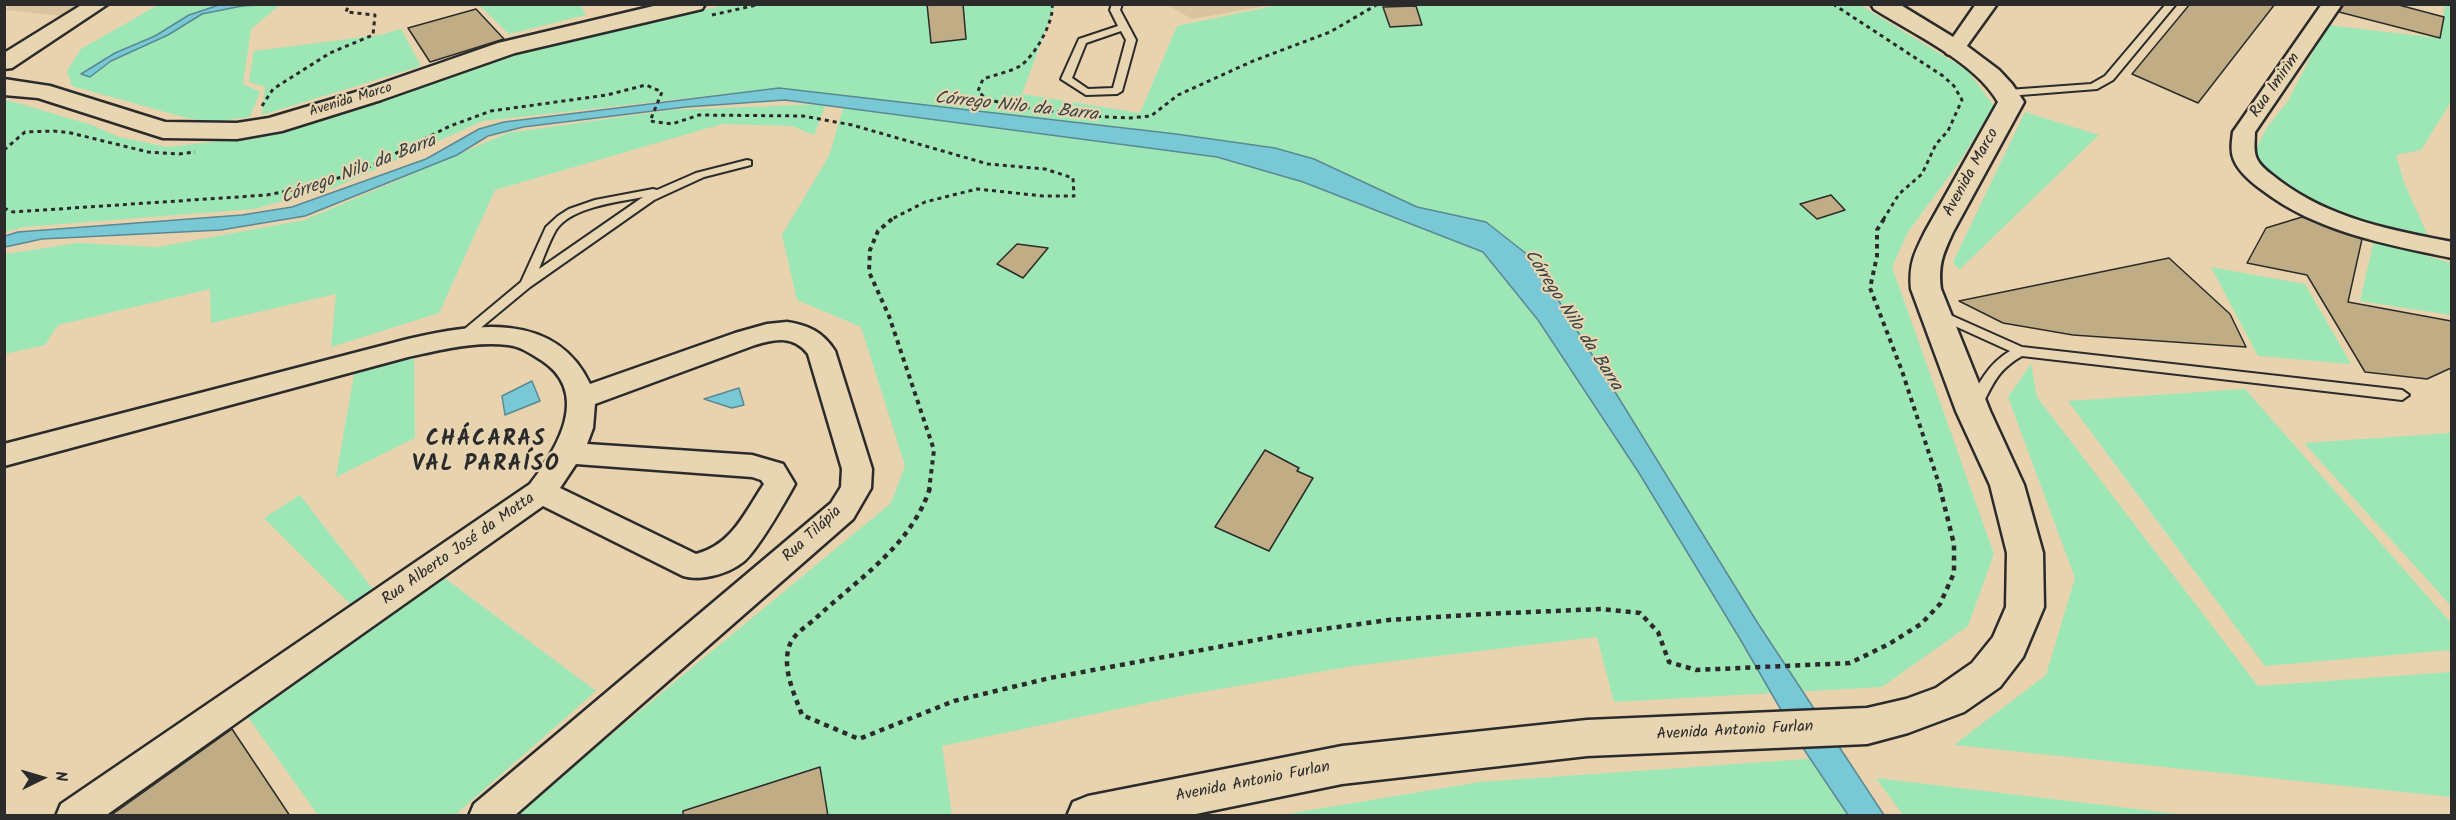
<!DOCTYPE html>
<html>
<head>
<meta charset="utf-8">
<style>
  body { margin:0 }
  #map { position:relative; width:2456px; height:820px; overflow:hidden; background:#e8d3ae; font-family:Kalam,sans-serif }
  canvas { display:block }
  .frame { position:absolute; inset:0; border:6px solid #2b2b2b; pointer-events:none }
  .north { position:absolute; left:12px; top:748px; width:60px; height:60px; -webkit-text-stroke:4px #e8d5b2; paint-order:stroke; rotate:85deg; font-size:16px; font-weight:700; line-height:24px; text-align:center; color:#2b2b2b }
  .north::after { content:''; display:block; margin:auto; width:21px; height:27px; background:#2b2b2b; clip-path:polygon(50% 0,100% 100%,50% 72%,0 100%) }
</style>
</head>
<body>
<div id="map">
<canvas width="2456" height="820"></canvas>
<div class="frame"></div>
<div class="north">N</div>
</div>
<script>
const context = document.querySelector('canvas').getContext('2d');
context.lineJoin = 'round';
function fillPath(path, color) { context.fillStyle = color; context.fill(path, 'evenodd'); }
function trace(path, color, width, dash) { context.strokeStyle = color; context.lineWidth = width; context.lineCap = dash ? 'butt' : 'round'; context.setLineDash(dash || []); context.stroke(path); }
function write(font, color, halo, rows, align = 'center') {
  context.font = font + ' Kalam,sans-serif'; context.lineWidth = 4.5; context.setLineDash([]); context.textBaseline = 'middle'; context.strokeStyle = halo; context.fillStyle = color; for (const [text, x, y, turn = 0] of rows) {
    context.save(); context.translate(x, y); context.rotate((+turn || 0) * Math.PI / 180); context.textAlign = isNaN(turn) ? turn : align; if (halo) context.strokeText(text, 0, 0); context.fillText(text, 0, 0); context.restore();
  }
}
const built = new Path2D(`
  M10,5H83L65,16L5,10Z
  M1167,5H1272L1192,19Z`);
const green = new Path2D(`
  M1283,4L1860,5L1967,70L1994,106L1958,164L1908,232L1892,267L1994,554L1968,626L1882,687L1614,702L1597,637L1353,666L1180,696L942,746L952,815H514L891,503L905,466L861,327L797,300L782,235L829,156L847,95L779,88L483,121L336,187L254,209L24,227L5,232L4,102L7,100L92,125L119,137L167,147L221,141L397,95L530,50L725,5H1055L1022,94L1140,113L1177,26Z
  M158,5H280L251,29L243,84L260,92L250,117L212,122L187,118L72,86L67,71L81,49Z
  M479,5H580L586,15L509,34Z
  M2445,5H2451V102L2421,150L2396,155L2405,185L2429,238L2372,223L2350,221L2293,196L2263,173L2256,149L2266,129L2288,101L2327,25L2439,38Z
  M401,29L421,66L262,115L265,87L249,82L254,51L380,35Z
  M826,104L814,135L792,126L722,124L495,190L439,313L331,347L336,294L211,323L210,289L58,325L45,345L5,354V254L77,243L158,247L305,220L508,133L671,110Z
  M2025,112L2099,135L1959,270L1953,262Z
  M2374,240L2451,263V315L2360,301Z
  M2211,267L2305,284L2351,364L2258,356Z
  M414,353L415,438L336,477L355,369Z
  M2031,364L2037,397L2258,686L2451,672V797L1954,745L2046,675L2075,578L2008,397Z
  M2245,389L2451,623V650L2265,666L2068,401Z
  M2451,433H2452L2451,606L2304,443Z
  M300,495L375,592L354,608L264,518Z
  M442,576L596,691L455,815H318L245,713Z
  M1821,758L1850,816H1275L1480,782Z
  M1876,778L2186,815H1903Z`);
const water = new Path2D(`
  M222,4L259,5L242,6L202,14L168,35L111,61L90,77L81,74L115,53L155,36L189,15Z
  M779,88L1176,134L1275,148L1314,159L1417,207L1486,222L1533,259L1757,622L1884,815H1848L1803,748L1740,639L1639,473L1538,320L1483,252L1303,182L1217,157L785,100L686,107L523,127L488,136L457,155L305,216L221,230L42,239L5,247V236L18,232L242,215L292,207L426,159L479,129L504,122Z
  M532,381L540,401L505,415L502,396Z
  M739,388L744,405L732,408L704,399Z`);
const building = new Path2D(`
  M927,4H963L966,39L931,43Z
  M2190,4H2275L2198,103L2132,74Z
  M2344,4H2395L2444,17L2440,38L2339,12Z
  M1416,6L1422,25L1390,27L1383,7Z
  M476,9L504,39L430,62L408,28Z
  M1831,195L1845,210L1817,219L1800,204Z
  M2302,217L2362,239L2348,302L2451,321V368L2427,379L2365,372L2307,275L2247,263L2266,228Z
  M1017,244L1048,248L1023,278L997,264Z
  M2169,258L2230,314L2246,347L2073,335L2003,323L1959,301Z
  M1265,450L1299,468L1297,471L1313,478L1269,551L1215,527Z
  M232,729L290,816H110Z
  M820,767L828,816H683V811Z`);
const pathFar2 = new Path2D(`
  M1052,4C1055,21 1034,57 1020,66C1010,72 994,75 983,79L978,91L986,99L1015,106L1089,116L1129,118L1151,116L1178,95L1253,61L1330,32L1378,4
  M1833,4L1943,76L1954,86L1962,100L1948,131L1936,144L1922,174L1899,194L1883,220
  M712,15L761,4
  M262,106L273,89L330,53L373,35L375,15L346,12L349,4
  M4,150L25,132L54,131L71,133L148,152L179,154L195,152
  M4,208L13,212L267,195L307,187L359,172L450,126L491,111L607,95L646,85L662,92L650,121L672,124L699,115L803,116L852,125L988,164L1045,169L1073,178L1074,196H1043L977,189L925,202L890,220`);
const pathFar1 = new Path2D(`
  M892,219L878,231L870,250L869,272L889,316L934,450L929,490
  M1884,219L1877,230V256L1870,288L1902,371L1941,490`);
const path = new Path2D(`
  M930,488C911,546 859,578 816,618C808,625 793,635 790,644C781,667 794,693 802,715L859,739L954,701L1050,678L1294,633L1389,620L1484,614L1601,609L1640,613L1658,632L1669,662L1696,670L1850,663L1889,644L1921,624L1940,604L1954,573V544L1940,488`);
const service = new Path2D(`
  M1112,4H1122L1120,10L1136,40L1122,91L1117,94L1086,95L1061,79L1079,39L1118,26L1110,10ZM1121,31L1126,40L1113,88L1088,89L1072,78L1086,43Z
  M2166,4H2176L2113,80L2097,89L2008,96L2003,93L2008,90L2091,84L2105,76Z
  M747,160L751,161V165L704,177L654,200L530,287L466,340H456L455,337L521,282L546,227L558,216L569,209L595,200L653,189L657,190L696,173ZM643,197L539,269C544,257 549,242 556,230C571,207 618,202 643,197Z
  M1939,310L2022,347L2402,390L2409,395L2402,400L2022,356C1996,371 1993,385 1980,409L1975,411L1968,406C1978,384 1988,364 2010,351L1935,317L1933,314Z`);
const minor = new Path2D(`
  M83,4H108L12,68L4,69V53Z
  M1976,4H1997L1961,54L1954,56L1947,54L1944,50Z
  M2322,4H2342L2255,132C2255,141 2253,151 2257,159C2261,168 2273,175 2280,181C2331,219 2391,230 2452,242V258C2385,244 2317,232 2262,190C2251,182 2239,172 2234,160C2230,151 2232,141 2233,132Z
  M787,322C808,325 823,332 835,351L872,469L871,488L853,519L514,816H469L474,804L831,503L841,487L842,469L808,354C793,335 775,339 755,345L595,404L593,428L587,444L752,455L783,464L795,484C782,507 767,534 750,555C737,572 703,582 683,576L543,506L105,816H56L61,804L530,484C557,449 592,393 541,360C531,354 520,346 508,345C474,341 441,350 408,357L4,466V444L408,339C474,324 555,310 590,384L735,333L767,324ZM576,464L752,477L761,480L764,484C745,512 732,545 696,554L560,488Z`);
const secondary = new Path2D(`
  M662,4H705L702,9L515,53L381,100L282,131L237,139L163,138L38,98L4,95V79L50,86L165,122L237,123L269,118L363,90L498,43Z
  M1871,4H1899L1963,43L1999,70L2012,84L2024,102L1953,232C1943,254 1938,264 1941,289L1990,411L2024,485L2043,553L2044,607L2023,657L2000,687L1964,712L1908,733L1867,744L1587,756L1342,784L1186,816H1067L1073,802L1088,796L1342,746L1587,720L1867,708L1906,699L1936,688L1972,663L1993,637L2006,607L2007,553L1990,485L1956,411L1911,289C1909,264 1914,254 1925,232L1998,102C1974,61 1913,34 1874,9Z`);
const farStreetnames = [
  ["Avenida Marco",351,101,-17]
];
const streetNames = [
  ["Rua Imirim",2276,86,-55],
  ["Avenida Marco",1972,173,-61],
  ["Rua Tilápia",813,535,-43],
  ["Rua Alberto José da Motta",459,550,-35],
  ["Avenida Antonio Furlan",1735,732,-3],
  ["Avenida Antonio Furlan",1253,783,-11]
];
const waterNames = [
  ["Córrego Nilo da Barra",1016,108,6],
  ["Córrego Nilo da Barra",359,171,-21],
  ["Córrego Nilo da Barra",1572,321,57]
];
const districtNames = [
  ["CHÁCARAS",486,441],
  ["VAL PARAÍSO",486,466]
];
fillPath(built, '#d8c5a0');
fillPath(green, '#9de7b6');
fillPath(water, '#79c8d6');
trace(water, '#5a8992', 1.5);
fillPath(building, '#c1ad85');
trace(building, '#2b2b2b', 1.5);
trace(service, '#2b2b2b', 4);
trace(minor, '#2b2b2b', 5);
trace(secondary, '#2b2b2b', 5);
trace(pathFar2, '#2b2b2b', 3, [4, 4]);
trace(pathFar1, '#2b2b2b', 4, [4.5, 4.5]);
trace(path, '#2b2b2b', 4.5, [5, 5]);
fillPath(service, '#e8d5b2');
fillPath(minor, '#e8d5b2');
fillPath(secondary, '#e8d5b2');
write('14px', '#2b2b2b', '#e8d5b2', farStreetnames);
write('16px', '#2b2b2b', '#e8d5b2', streetNames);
write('italic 18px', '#374345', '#e8d5b2', waterNames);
context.letterSpacing = '1.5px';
write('bold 22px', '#2b2b2b', '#e8d5b2', districtNames);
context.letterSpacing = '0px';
</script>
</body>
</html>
